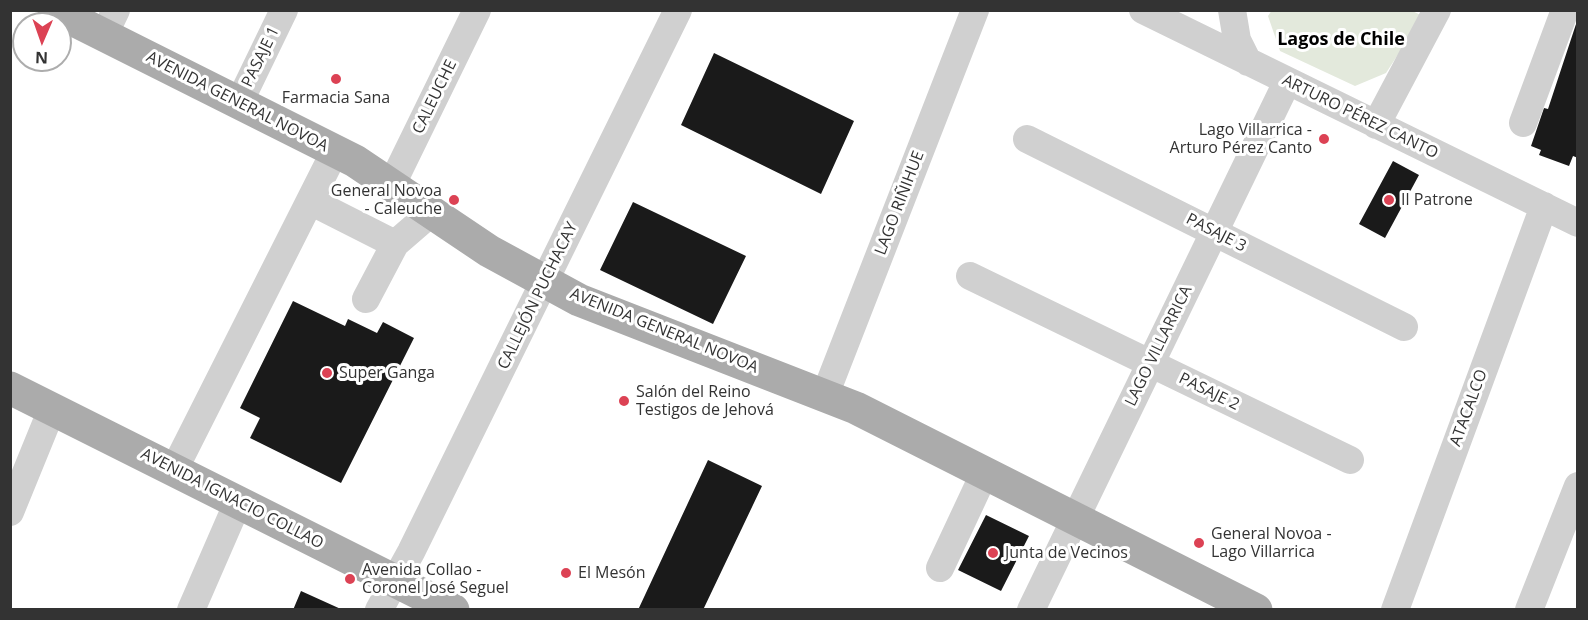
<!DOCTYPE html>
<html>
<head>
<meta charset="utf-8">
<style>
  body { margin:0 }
  #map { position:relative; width:1588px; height:620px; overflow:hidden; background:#fff; font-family:"Open Sans",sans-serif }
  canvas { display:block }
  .frame { position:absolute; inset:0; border:12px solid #333; pointer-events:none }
  .north { position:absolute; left:12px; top:12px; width:60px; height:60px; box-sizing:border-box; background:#fff; border:2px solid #adadad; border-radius:50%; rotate:182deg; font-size:16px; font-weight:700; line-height:24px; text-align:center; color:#333 }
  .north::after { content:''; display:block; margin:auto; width:21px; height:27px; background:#dc4254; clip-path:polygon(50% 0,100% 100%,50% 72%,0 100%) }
</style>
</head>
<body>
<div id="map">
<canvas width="1588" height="620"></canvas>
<div class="frame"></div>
<div class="north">N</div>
</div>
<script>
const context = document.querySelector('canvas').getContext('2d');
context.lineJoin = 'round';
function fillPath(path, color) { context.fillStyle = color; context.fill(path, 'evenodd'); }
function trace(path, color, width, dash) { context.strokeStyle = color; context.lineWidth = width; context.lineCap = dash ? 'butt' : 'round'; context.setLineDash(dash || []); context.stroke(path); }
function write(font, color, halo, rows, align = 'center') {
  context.font = font + ' "Open Sans",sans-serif'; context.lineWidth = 6; context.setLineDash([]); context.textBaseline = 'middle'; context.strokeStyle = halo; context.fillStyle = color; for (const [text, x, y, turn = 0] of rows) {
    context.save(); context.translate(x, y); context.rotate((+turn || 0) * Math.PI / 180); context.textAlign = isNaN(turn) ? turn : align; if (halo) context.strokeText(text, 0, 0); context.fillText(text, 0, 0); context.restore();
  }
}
const green = new Path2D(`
  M1272,10H1410L1423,16L1386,73L1355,86L1280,51L1268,16Z`);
const building = new Path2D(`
  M1578,18V158L1573,156L1569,166L1539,155L1541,150L1531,146L1544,108L1548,109Z
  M714,53L854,121L821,194L681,125Z
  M1393,161L1419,175L1385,238L1359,224Z
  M633,202L746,256L713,324L600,270Z
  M293,301L345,326L348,319L377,333L383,322L414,338L341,483L250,438L260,418L240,408Z
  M708,460L762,486L703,610H638Z
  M986,515L1029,536L1001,591L958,570Z
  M301,591L343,610H293Z`);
const minor = new Path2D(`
  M1143,10L1578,223
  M1232,10L1237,40L1248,62
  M104,35L116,10
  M239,103L284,10
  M1523,123L1565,10
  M1376,125L1437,10
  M1027,139L1404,327
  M392,184L477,10
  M312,202L395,244
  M970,276L1350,460
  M366,299L395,244L432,212
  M825,395L975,10
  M174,470L335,151
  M10,512L52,409
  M940,568L985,472
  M191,610L238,502
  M379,610L411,552L678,10
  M1031,610L1287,82
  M1395,610L1544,206
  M1529,610L1578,486`);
const major = new Path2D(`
  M54,10L355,161L489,251L579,300L856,408L1256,610
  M10,388L453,610`);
const markers = [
  [336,79,6,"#dc4254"],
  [1324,139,6,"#dc4254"],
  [454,200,6,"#dc4254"],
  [1389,200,6,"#dc4254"],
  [327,373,6,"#dc4254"],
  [624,401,6,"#dc4254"],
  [1199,543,6,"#dc4254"],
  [993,553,6,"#dc4254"],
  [566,573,6,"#dc4254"],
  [350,579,6,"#dc4254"]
];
const streetNames = [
  ["PASAJE 1",261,57,-64],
  ["CALEUCHE",435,97,-64],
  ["AVENIDA GENERAL NOVOA",237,102,27],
  ["ARTURO PÉREZ CANTO",1360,117,26],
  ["LAGO RIÑIHUE",900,203,-69],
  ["PASAJE 3",1216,233,27],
  ["CALLEJÓN PUCHACAY",538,296,-64],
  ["AVENIDA GENERAL NOVOA",664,331,22],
  ["LAGO VILLARRICA",1159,346,-64],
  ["PASAJE 2",1209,392,26],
  ["ATACALCO",1469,408,-70],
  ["AVENIDA IGNACIO COLLAO",232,499,27]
];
const poiNames = [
  ["Farmacia Sana",336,98,"center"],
  ["Lago Villarrica -",1312,130,"right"],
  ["Arturo Pérez Canto",1312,148,"right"],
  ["General Novoa",442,191,"right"],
  ["- Caleuche",442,209,"right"],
  ["Il Patrone",1401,200],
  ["Super Ganga",339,373],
  ["Salón del Reino",636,392],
  ["Testigos de Jehová",636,410],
  ["General Novoa -",1211,534],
  ["Lago Villarrica",1211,552],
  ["Junta de Vecinos",1005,553],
  ["Avenida Collao -",362,570],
  ["Coronel José Seguel",362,588],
  ["El Mesón",578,573]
];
const neighbourhoodNames = [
  ["Lagos de Chile",1341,40]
];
fillPath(green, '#e3e9dc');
fillPath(building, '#1a1a1a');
trace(minor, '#d0d0d0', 28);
trace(major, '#ababab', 33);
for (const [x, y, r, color] of markers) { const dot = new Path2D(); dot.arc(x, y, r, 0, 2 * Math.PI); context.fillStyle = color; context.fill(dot); trace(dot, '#fff', 2); }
write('16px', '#333', '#fff', streetNames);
write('16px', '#333', '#fff', poiNames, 'left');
write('bold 18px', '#000', '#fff', neighbourhoodNames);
</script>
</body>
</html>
